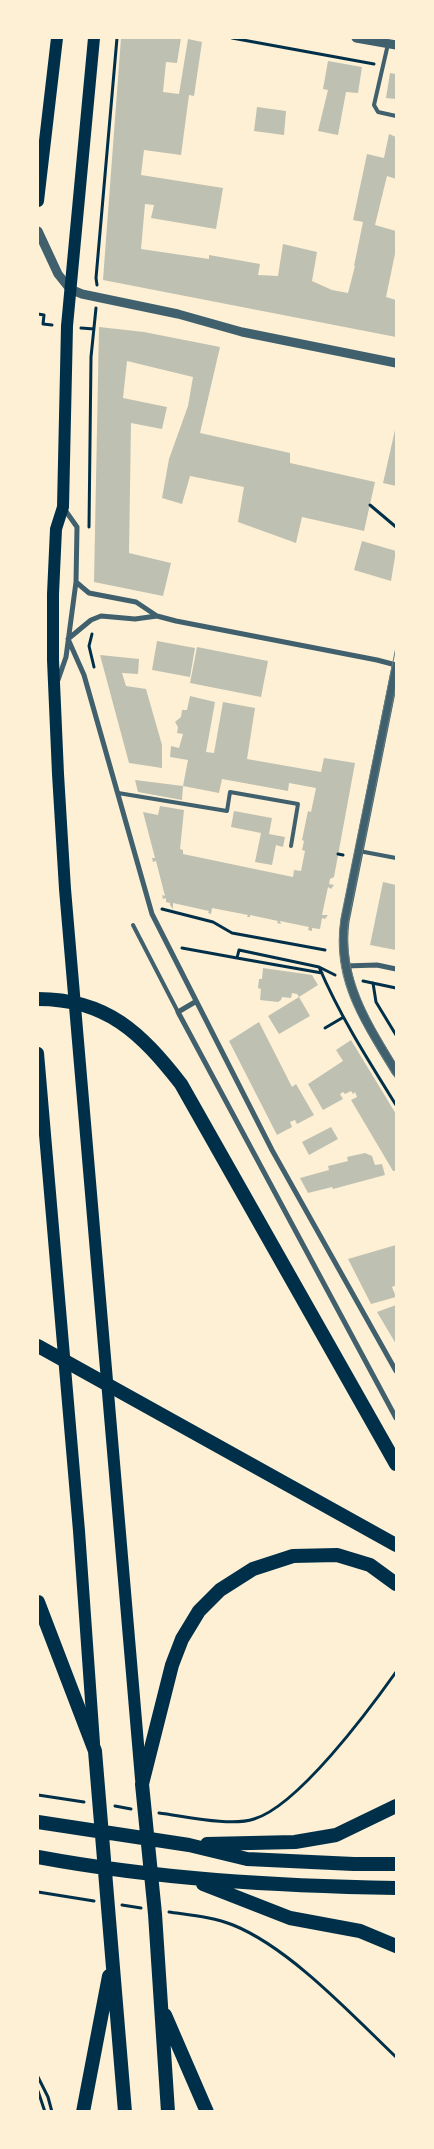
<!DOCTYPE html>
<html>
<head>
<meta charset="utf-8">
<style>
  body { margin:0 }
  #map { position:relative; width:434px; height:2149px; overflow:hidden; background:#fdf0d5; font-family:"Asap Condensed",sans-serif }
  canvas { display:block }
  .frame { position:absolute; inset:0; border:39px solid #fdf0d5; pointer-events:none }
</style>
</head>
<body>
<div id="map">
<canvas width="434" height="2149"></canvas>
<div class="frame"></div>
</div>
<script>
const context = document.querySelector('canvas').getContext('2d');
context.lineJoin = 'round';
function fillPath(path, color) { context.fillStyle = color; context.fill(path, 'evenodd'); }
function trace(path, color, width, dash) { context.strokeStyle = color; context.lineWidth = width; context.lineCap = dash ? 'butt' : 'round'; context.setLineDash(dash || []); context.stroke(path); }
const building = new Path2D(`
  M121,38H181L177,63L166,62L163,92L179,94L188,39L202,42L194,96L189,95L181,155L144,150L141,175L223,188L216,229L151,218L154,205L145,204L141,249L209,259V255L260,264L258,275L278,276L283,244L317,252L312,281L332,290L348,293L355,266H354L363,222L353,220L367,154L384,158L389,134L396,137V179L387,176L375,225L396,231V254H395L386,297L396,300V337L103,280Z
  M328,61L362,67L358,93L346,92L338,135L318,131L328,90L323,89Z
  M390,73L396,74V99L386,98Z
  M257,107L286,111L284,135L254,131Z
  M99,327L144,332L220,347L200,433L290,453V463L375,482L364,531L302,517L296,543L238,522L244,487L190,476L182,504L162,498L169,459L188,406L193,377L127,361L123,398L167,407L162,429L131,423L129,553L171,563L163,596L94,582Z
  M395,430L396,431V486L383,483Z
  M362,541L396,551L391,581L354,570Z
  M157,641L195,648L190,677L152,670Z
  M197,647L268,661L261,697L190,683Z
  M100,655L139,659L138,674L122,673L126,686L146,689L162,745V768L129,763Z
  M190,696L215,702L206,752L214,753L223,702L255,708L247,759L321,772L324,758L355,763L334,877L330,879L329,884L334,885L331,889L328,887L322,915H328L325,919L322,918L320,929L312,928V931L308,930L309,927L280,921L281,924L277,923L278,921L250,915V917H247L248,915L212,908L211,914L208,913L209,911L173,903V909L170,905V903L166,902V898L163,899L162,895L165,896L156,861L153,862L152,858H155L143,812L158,815L160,806L184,810L180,849L183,850V854L293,877L294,870L301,871L305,851L302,850L304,841L302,840L308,811L311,812L316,788L289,783L288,791L222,779L219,793L183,786L188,760L170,757L171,746L179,748L183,734L177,733L178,727L175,722L181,717L182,710H187Z
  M135,780L183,786L182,800L138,792Z
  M234,811L272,818L269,834L285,837L283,847L276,845L272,865L255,862L261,833L231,827Z
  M383,882L396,885V950L370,945Z
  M263,968L312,975L318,985L299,997L297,994L292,993L291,998L282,997L281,1000L278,1002L260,1000L261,989L258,988L259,979H262Z
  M299,997L310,1016L279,1034L268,1016Z
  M259,1022L292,1087L296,1084L314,1115L297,1124L295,1120L290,1122L292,1127L277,1135L229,1041Z
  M351,1040L396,1114V1171H393L351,1100L357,1097L355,1092L353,1094L351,1091L345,1094L343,1092L340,1094L343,1099L323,1110L308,1084L343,1061L336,1050Z
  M331,1127L338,1139L309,1155L302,1142Z
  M365,1153L372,1156L375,1165L382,1164L385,1175L333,1189L332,1187L308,1193L300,1178L329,1170L328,1166L348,1161L347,1157Z
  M396,1245V1285L392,1287L396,1297L371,1304L348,1259Z
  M396,1305V1344L377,1312Z`);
const path = new Path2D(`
  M232,38L374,64
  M97,285L96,278L117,38
  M38,314L44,315L43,324L52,325
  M81,328L94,329
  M370,505L396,527
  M89,527L91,357L96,308
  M92,634L89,646L94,667
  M338,854L343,855
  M162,909L213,922L232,933L325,950
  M182,948L237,958L239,950L319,967L335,975
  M237,958L322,973
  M319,967C340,1016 368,1060 396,1105
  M363,981L396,988
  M373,983L376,1002L396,1035
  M325,1028L342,1018
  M38,1795L84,1802
  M115,1806L131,1809
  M159,1813C184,1816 231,1827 254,1819C298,1806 369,1710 396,1672
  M38,1892L94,1901
  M122,1905L141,1908
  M169,1912C190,1915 214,1917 233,1925C290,1948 352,2015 396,2057
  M38,2077L48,2097L52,2112
  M38,2091L45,2112`);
const service = new Path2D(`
  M388,44L374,105L378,112L396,116
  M118,793L227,811L230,792L298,804L291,846
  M359,851L396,858
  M133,925L178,1012`);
const minor = new Path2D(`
  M76,582L89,593L136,602L157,616L176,621L377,660L396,665
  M157,616L135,619L101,616L91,620L68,639L84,675L152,914L272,1150L396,1371
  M58,680L66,657L76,582L77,527L65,510
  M345,966L377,965L396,969
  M195,1002L178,1012L396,1418`);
const tertiary = new Path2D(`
  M356,38L396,45
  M38,231L58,274L70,289L82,294L178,314L242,332L396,363
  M396,667L345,921C337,980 367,1024 396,1072`);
const primary = new Path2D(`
  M94,38L67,326L63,507L56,529L53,594V660L58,774L65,889L141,1779
  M38,201L57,38
  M38,1053L79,1531L94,1743`);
const trunk = new Path2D(`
  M38,999C107,999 141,1033 181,1084L396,1464
  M38,1346L396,1545
  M38,1602L95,1751L125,2112
  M38,1822L189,1845L247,1859L354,1864H396
  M207,1844L295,1842L336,1835L396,1806
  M38,1857C156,1879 276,1886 396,1888
  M203,1884L290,1918L360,1931L396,1946
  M165,2015L207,2112
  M83,2112L109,1976
  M168,2112L155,1914L142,1784L172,1665L182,1639L199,1611L220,1590L253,1569L293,1556L337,1555L370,1565L396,1584`);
const tram = new Path2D(`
  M396,647L341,918C331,984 364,1026 396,1079
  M396,685L348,923C343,978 369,1020 396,1064`);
fillPath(building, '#bec0b2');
trace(path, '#003049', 3);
trace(service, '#3f606c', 4);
trace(minor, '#3f606c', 5);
trace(tertiary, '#3f606c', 9);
trace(primary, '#003049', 12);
trace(trunk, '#003049', 14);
trace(tram, '#657d81', 1);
</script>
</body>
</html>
